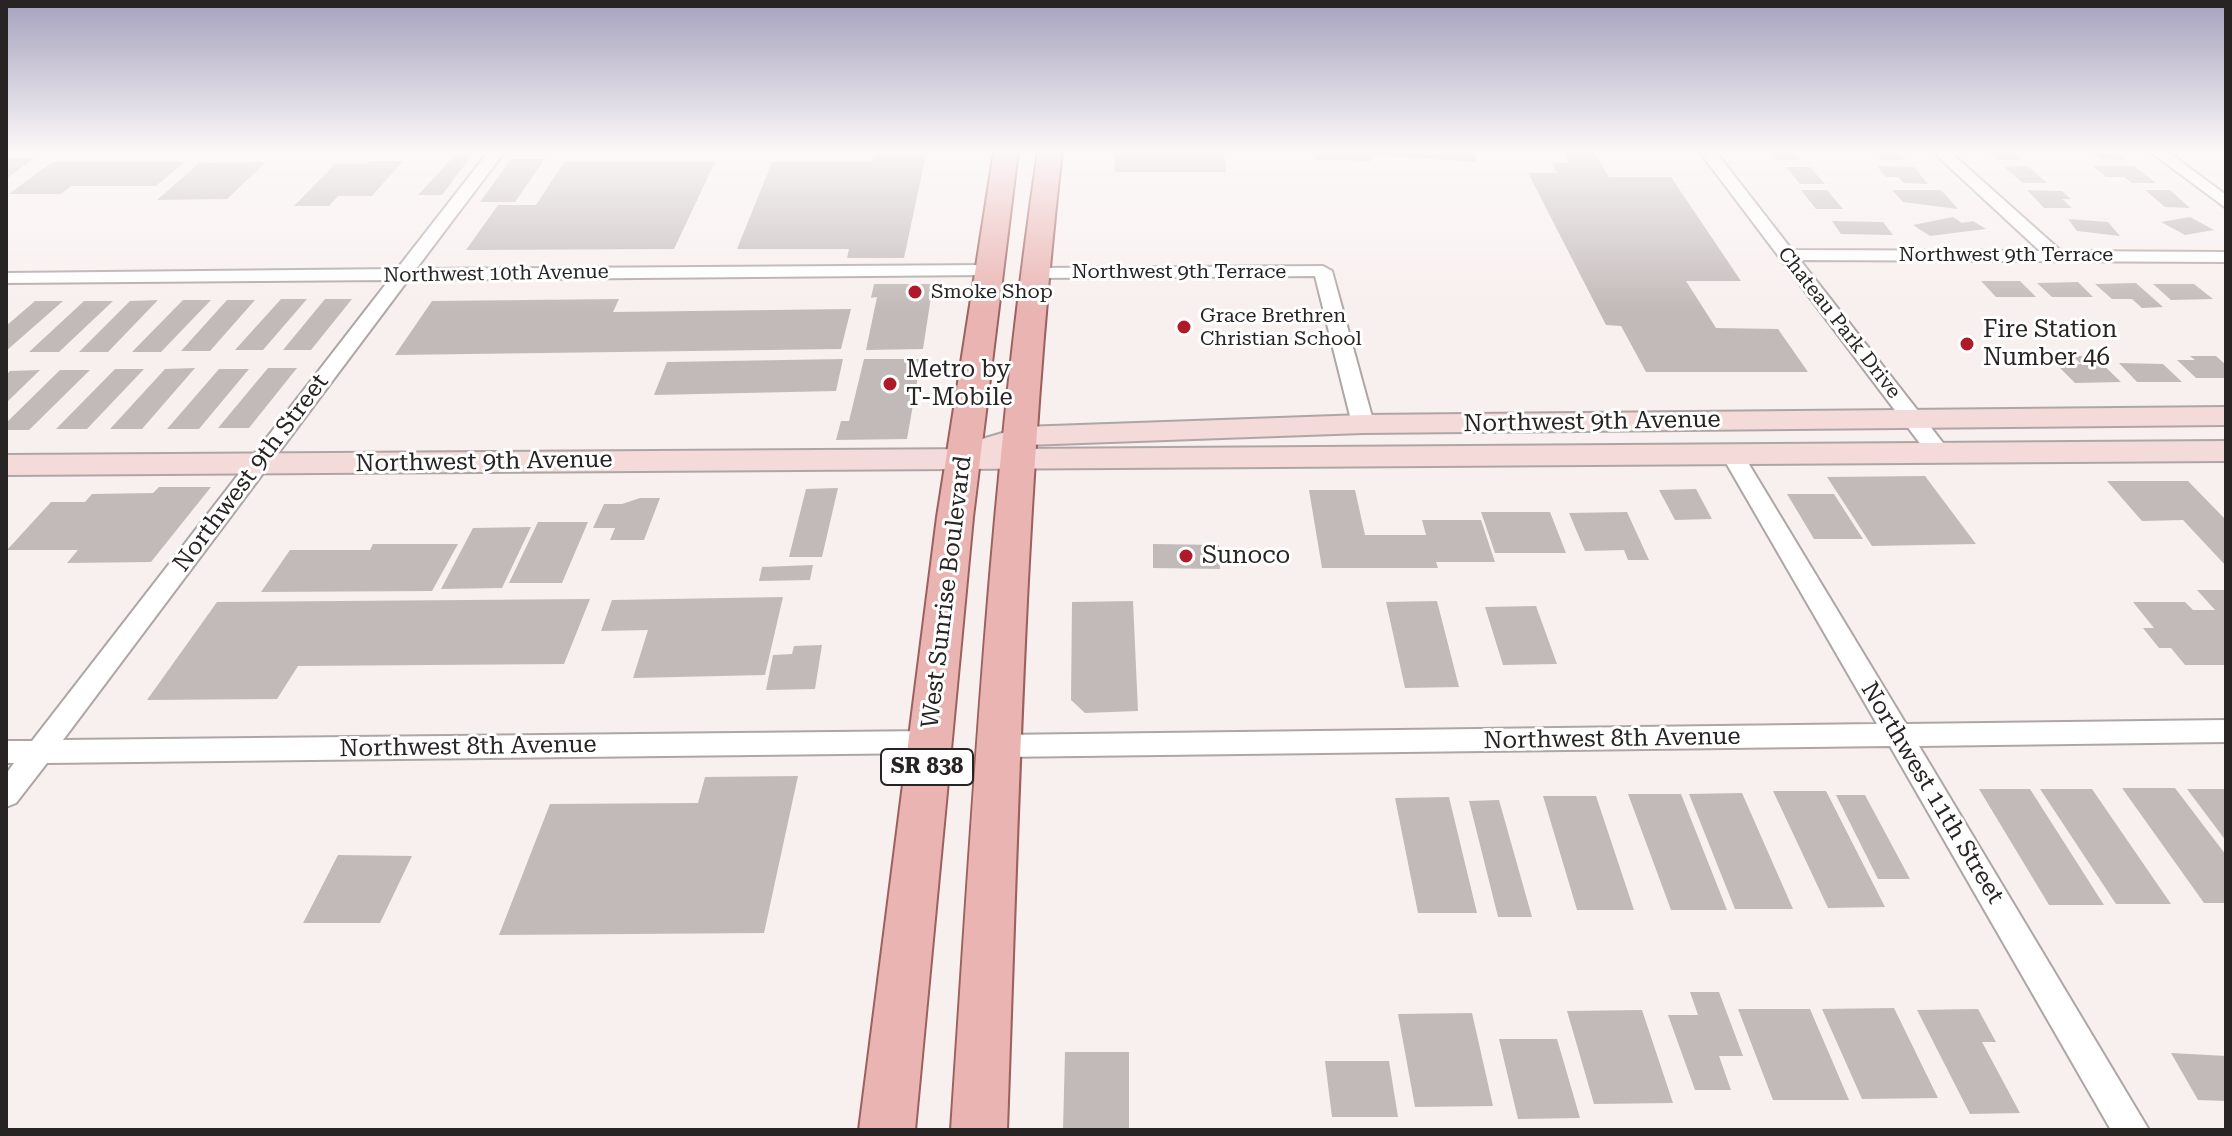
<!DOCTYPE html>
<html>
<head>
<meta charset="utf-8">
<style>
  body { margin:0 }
  #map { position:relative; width:2232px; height:1136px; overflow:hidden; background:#f8f0ef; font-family:"Roboto Serif",serif }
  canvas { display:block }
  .frame { position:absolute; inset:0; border:8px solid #272423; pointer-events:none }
</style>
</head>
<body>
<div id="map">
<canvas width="2232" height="1136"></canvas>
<div class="frame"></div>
</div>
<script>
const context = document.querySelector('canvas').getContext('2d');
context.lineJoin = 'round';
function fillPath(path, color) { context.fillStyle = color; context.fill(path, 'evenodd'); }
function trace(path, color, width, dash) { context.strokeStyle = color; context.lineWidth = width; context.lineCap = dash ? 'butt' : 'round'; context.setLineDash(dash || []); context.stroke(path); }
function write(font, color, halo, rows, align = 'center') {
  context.font = font + ' "Roboto Serif",serif'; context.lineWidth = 6; context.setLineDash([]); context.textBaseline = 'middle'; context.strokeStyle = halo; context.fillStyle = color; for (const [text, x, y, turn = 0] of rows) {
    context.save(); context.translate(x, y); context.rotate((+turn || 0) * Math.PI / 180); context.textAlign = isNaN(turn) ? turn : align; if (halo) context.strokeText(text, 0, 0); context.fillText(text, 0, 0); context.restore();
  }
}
const building = new Path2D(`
  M1115,151H1224L1226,172H1115Z
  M1314,151H1473L1477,162L1371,155L1372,161L1316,160Z
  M1563,151H1593L1609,177H1671L1741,281H1686L1716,328L1778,329L1808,372H1646L1621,326L1606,325L1528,173H1557L1551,163H1569Z
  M1765,151H1792L1800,160H1777Z
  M1873,151H1896L1906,160H1882Z
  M1987,151H2011L2021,160H1997Z
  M2092,151H2115L2125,160L2101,159Z
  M456,154H473L442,195H418Z
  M874,154H926L904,258H847L849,249H737L772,162H872Z
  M6,158H34L6,179Z
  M511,159H545L515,202H480Z
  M370,161H403L372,196H338L329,206H294L335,164H366Z
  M52,162H185L156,186H71L61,194H9Z
  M266,162L227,199L157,200L199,163Z
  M564,162H715L674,249L466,250L498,205H536Z
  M1877,166L1914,167L1928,184L1904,183L1898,177H1886Z
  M2028,166L2047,183H2023L2004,167Z
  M2093,166H2134L2156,183H2132L2124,177H2106Z
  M1786,167H1810L1825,184H1800Z
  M1801,190H1827L1843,209H1816Z
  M1892,190H1941L1958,209L1903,202Z
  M2027,190L2062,191L2071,199H2062L2072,208H2044Z
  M2145,190H2170L2190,208L2165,207Z
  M1953,217L1962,223L1973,221L1986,229L1930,236L1913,225Z
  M2190,217L2214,230L2185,235L2161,222Z
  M2068,219L2108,222L2120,236L2077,231Z
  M1832,221L1883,222L1893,235L1841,234Z
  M1981,281H2020L2036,297H1996Z
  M2078,282L2093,297H2052L2037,283Z
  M2136,283L2163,307L2142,308L2132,299H2112L2095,284Z
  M874,284H933L923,349L866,350L877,297L871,298Z
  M2153,284H2194L2213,299L2171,300Z
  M281,299H307L263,350H235Z
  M325,299H352L311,350H283Z
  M619,299L613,312L851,309L841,349L395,355L432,301Z
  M158,300L108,352H79L130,301Z
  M183,300H211L161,352H132Z
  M227,300H255L210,351H181Z
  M35,301H63L6,351V326Z
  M84,301H113L59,352H29Z
  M2073,356H2094L2121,382L2075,383L2057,365L2081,364Z
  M2190,356H2216L2226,365V378H2196L2177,360H2195Z
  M843,359L836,391L654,395L667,362Z
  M864,359H921L907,439L836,440L841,421H849Z
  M2119,363L2163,364L2182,382H2137Z
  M195,368L142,429H110L165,369Z
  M268,368H297L249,428H218Z
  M115,369H144L87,429H56Z
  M219,369H249L199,429H167Z
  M40,370L6,403V375L10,371Z
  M60,370H90L29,430H6V423Z
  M1925,476L1976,544L1872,546L1827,477Z
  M2107,481H2188L2226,520V566L2183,520L2142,521Z
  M159,487H211L151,562L67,563L78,550H7L51,502H85L92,494L153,493Z
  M838,488L822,557H789L806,489Z
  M1696,489L1712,519L1675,520L1659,490Z
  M1309,490H1355L1365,535H1426L1422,520H1481L1495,562H1436L1438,568H1322Z
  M1787,494H1834L1863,539H1814Z
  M640,498H660L644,540H610L615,528H593L604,504H622Z
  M1481,512H1550L1566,553H1495Z
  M1627,512L1649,560H1628L1624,550L1585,551L1569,513Z
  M538,522H588L562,583H509Z
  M531,527L502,588L441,589L473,528Z
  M373,544H458L432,591L261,592L290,550H370Z
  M1153,544L1219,545L1220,569L1153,568Z
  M813,565L810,580L759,581L762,567Z
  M2197,590H2226V665H2185L2171,648H2159L2143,628H2154L2133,602H2185L2193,610H2215Z
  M783,597L765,675L633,678L648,630L601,631L612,600Z
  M590,599L564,664L298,666L277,699L147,700L217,602Z
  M1133,601L1138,711L1085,713L1071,700L1072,602Z
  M1437,601L1459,687L1405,688L1386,602Z
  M1536,606L1557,664L1503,665L1485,607Z
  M822,645L815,689L766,690L773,655L792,654L794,646Z
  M798,776L764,933L499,935L550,804L698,803L705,777Z
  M2122,788H2175L2226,855V903H2204Z
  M1979,789H2030L2104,905H2049Z
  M2040,789H2092L2171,904H2116Z
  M2187,789H2226V841Z
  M1773,791H1826L1885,907L1828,908Z
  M1742,793L1793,909H1735L1689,794Z
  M1628,794H1681L1727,910H1671Z
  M1836,795H1865L1910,879H1878Z
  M1543,796H1596L1634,910H1577Z
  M1449,797L1477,913H1418L1395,798Z
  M1499,800L1532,917H1498L1469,801Z
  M338,855L412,856L380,923H303Z
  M1690,992H1719L1743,1056H1719L1731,1090H1695L1668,1015H1698Z
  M1894,1008L1938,1098L1862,1099L1822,1009Z
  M1738,1009H1810L1849,1100H1773Z
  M1978,1009L1996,1042H1982L2020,1113L1970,1114L1917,1010Z
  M1642,1010L1673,1103L1594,1104L1567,1011Z
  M1472,1013L1493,1106L1415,1107L1398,1014Z
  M1499,1039H1557L1580,1118L1518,1119Z
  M1065,1052H1129V1130H1063Z
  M2171,1053L2226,1056V1101L2198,1100Z
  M1325,1061H1389L1398,1117H1332Z`);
const minor = new Path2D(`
  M489,151H505L416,269L986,265L995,270L986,275L408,280L63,740L930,731L940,734L944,742L940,750L930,753L47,763L16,803L6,807V774L14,763H6V741H32L389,280L6,283V273L397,269Z
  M1699,151H1715L1792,250L2040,251L1932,151H1949L2061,251L2226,252V262L1800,260L1947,448L1950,453L1939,460L1931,458Z
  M2149,151H2167L2226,195V208Z
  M1323,266L1332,271L1374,424L1370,429H1356L1352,424L1315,276L1034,278L1025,273L1034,268Z
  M1733,449L1744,456L1906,724L2226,720V742L1919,746L2149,1130H2111L1890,746L999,757L989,754L985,746L989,738L999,735L1877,724L1722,456Z`);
const secondary = new Path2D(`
  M2226,407V425L1363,433L1026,445L1015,449L2226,441V461L6,475V455L980,449L982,439L1023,427L1363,415Z`);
const primary = new Path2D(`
  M994,151H1018L973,517L915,1130H859L937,517Z
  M1038,151H1062C1025,475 1019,804 1007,1130H951C973,804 990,475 1038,151Z`);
const markers = [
  [915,292,8,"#ae1a29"],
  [1184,327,8,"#ae1a29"],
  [1967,344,8,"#ae1a29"],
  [890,384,8,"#ae1a29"],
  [1186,556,8,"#ae1a29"]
];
const farStreetnames = [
  ["Northwest 9th Terrace",2006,255],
  ["Northwest 9th Terrace",1179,272],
  ["Northwest 10th Avenue",496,274,-1],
  ["Chateau Park Drive",1839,323,52]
];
const farPoinames = [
  ["Smoke Shop",931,292],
  ["Grace Brethren",1200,316],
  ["Christian School",1200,339]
];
const shields = [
  [927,767,92]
];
const shieldNames = [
  ["SR 838",927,767]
];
const poiNames = [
  ["Fire Station",1983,330],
  ["Number 46",1983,358],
  ["Metro by",906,370],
  ["T-Mobile",906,398],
  ["Sunoco",1202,556]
];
const streetNames = [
  ["Northwest 9th Avenue",1592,422,-1],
  ["Northwest 9th Avenue",484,462,-1],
  ["Northwest 9th Street",251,473,-53],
  ["West Sunrise Boulevard",947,592,-83],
  ["Northwest 8th Avenue",1612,739,-1],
  ["Northwest 8th Avenue",468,747,-1],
  ["Northwest 11th Street",1932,793,59]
];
fillPath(building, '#c2bab9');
trace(minor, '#aea6a5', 4);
trace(secondary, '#aea6a5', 4);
trace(primary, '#9c615e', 4);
fillPath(minor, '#fff');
fillPath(secondary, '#f4dad8');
fillPath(primary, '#e9b4b2');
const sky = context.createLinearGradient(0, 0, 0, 310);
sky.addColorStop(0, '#a5a1be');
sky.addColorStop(0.49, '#fcf8f8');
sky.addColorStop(1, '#fcf8f800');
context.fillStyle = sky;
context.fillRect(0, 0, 2232, 310);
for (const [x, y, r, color] of markers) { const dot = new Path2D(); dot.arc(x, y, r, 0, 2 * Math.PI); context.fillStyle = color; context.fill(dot); trace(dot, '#fff', 3); }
write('20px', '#272423', '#fff', farStreetnames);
write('20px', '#272423', '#fff', farPoinames, 'left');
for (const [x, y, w] of shields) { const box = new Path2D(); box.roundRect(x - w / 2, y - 18, w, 36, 6); context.fillStyle = '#fff'; context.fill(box); trace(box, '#272423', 2); }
write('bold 22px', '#272423', null, shieldNames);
write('24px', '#272423', '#fff', poiNames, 'left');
write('24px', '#272423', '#fff', streetNames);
</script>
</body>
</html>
